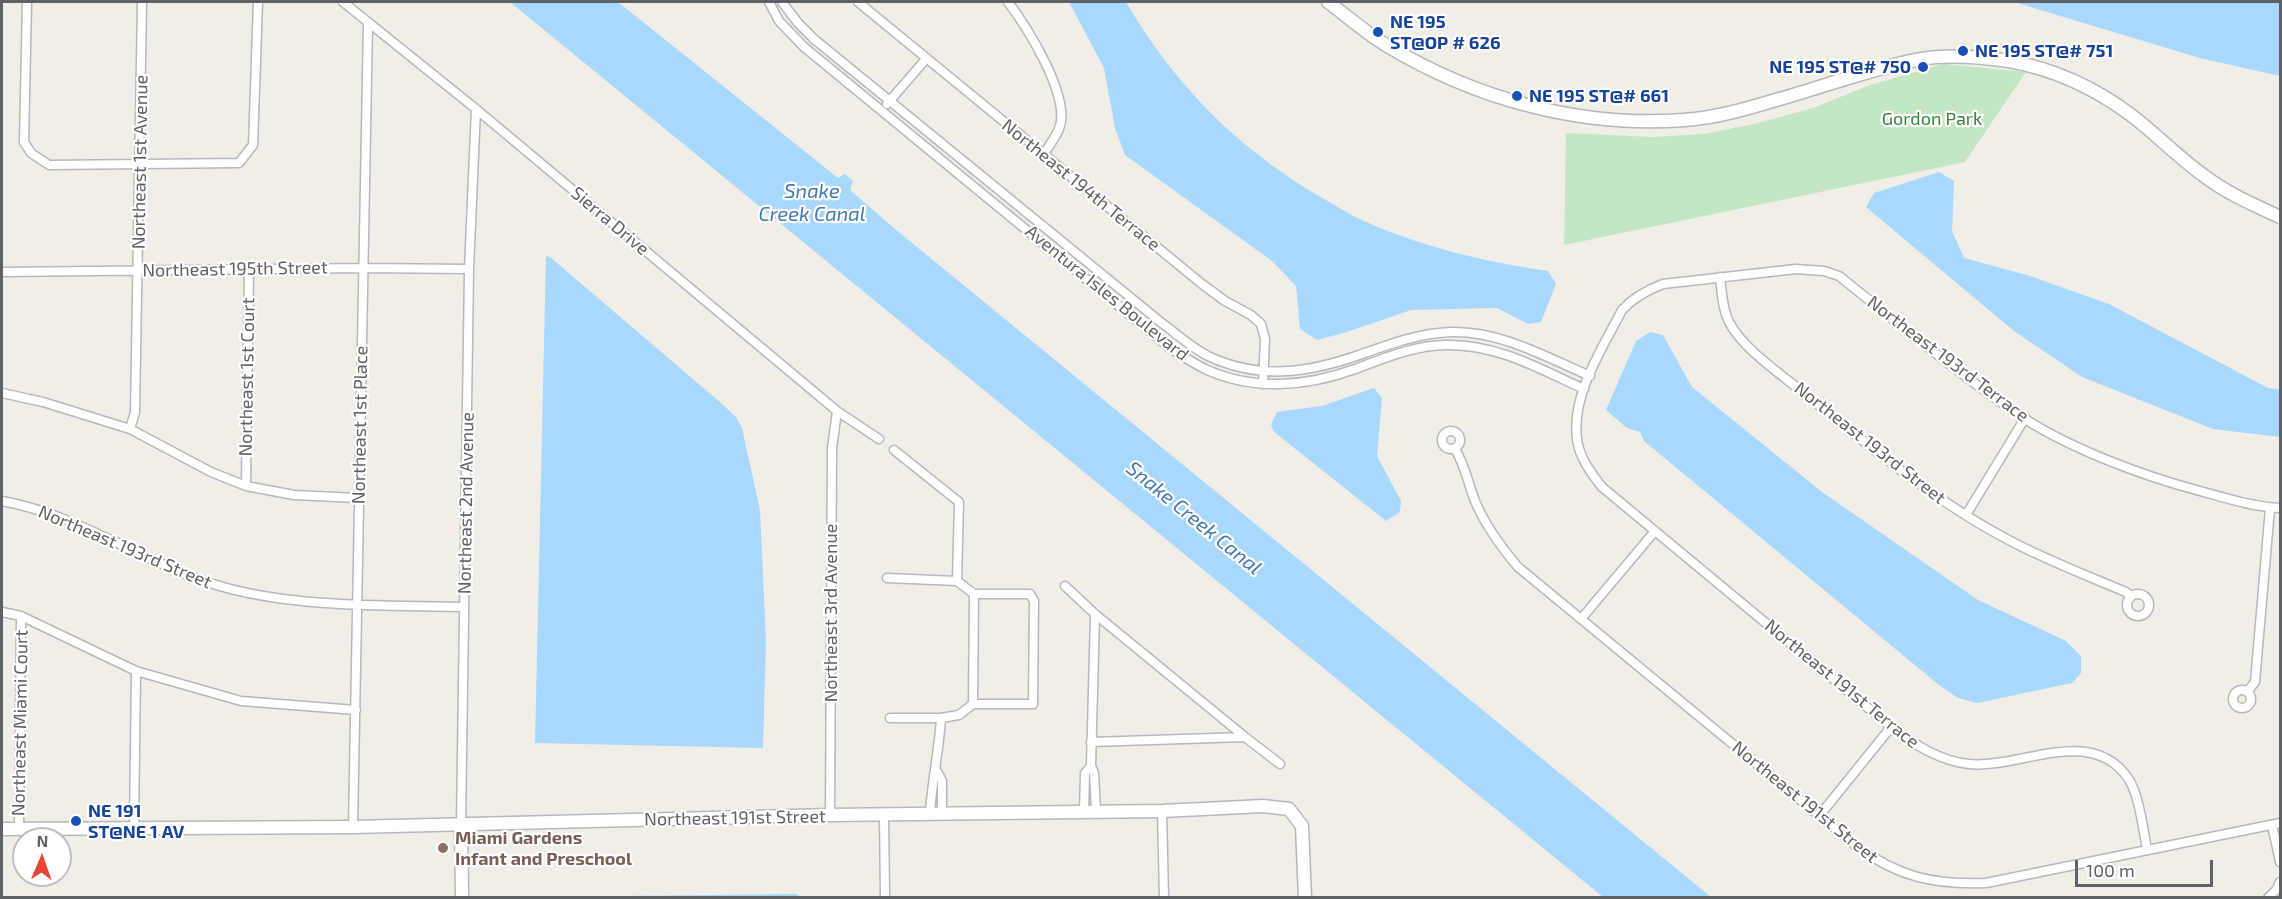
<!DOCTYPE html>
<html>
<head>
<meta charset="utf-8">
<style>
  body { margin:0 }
  #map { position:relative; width:2282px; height:899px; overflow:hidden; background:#f0eee6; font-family:"Exo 2",sans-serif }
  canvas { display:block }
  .frame { position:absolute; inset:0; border:3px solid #5e6166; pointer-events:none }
  .north { position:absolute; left:12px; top:827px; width:60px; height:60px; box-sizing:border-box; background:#fff; border:2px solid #bfc0c2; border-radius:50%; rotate:2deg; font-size:16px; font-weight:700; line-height:24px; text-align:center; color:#5e6166 }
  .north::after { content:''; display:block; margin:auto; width:21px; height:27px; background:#e74435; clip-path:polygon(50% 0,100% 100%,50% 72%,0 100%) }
  .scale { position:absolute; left:2075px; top:860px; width:138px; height:27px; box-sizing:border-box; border:3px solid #5e6166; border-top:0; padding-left:8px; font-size:18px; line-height:21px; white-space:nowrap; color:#5e6166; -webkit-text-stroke:4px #fff; paint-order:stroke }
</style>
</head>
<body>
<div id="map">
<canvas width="2282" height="899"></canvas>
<div class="frame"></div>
<div class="north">N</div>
<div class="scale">100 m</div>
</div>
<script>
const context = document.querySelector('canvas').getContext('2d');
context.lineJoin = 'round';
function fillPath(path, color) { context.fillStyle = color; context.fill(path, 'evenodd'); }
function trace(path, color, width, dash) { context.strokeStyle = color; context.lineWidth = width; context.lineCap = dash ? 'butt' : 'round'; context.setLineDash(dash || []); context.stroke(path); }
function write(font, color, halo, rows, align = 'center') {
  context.font = font + ' "Exo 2",sans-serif'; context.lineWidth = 4.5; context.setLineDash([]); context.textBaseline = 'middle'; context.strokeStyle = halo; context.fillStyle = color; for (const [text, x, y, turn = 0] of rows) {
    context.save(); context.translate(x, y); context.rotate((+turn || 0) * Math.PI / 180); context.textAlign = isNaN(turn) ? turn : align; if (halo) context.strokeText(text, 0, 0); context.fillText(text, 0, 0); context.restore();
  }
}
const green = new Path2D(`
  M1943,64L2026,72L1965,162L1564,245L1566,133L1652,137L1704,134L1754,124L1813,108L1870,85Z`);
const water = new Path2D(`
  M510,2H618L838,178L845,174L853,181L850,190L895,229L1711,897H1603Z
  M1069,2H1126C1175,86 1239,150 1324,199C1337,206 1350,215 1364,221C1422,247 1485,262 1548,271L1556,284L1541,322L1528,324L1497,308L1411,310L1347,332L1317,340L1300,329L1296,286L1272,261L1125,155L1115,128L1104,68Z
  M2014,2H2280V76L2200,58Z
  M1939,172L1954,181L1952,231L1964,258L2027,275L2109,304L2268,388L2280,389V437L2213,429L2082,377L2014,331L1866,207L1874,193Z
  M546,256L550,257L721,403L736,417L742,428L760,510L766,641L763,748L535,743Z
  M1650,332L1663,335L1692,387L1822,492L1978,600L2066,641L2081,656V673L2072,683L1977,703L1958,698L1939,685L1644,441L1640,432L1627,428L1606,410L1636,341Z
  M1374,388L1382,398L1377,456L1401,501L1400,512L1386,521L1273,431L1271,424L1277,412L1322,406Z
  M796,894L802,897H610L624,896Z`);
const street = new Path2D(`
  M27,2L24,142L31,153L49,165L239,163L253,145L258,2
  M343,2L476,109L837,411L879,439
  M769,2L779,21L804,47L1170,348C1181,355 1193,363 1205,369C1253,391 1306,387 1355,369C1385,358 1415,345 1447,345C1497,344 1540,369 1584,389
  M782,2L798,23L814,39L1163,324C1177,334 1192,348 1208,356C1259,380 1308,373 1359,355C1390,344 1419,333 1452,332C1501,331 1546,357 1590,376
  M858,2L1202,284L1225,301L1251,315L1261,324L1265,339L1263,384
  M1008,2C1027,27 1065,88 1061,121C1060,132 1050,144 1044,154
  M887,104L926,59
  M2,272L364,268L469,269
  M1720,277C1722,292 1722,308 1729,322C1743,349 1781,374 1805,394C1869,446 1932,499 2005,538C2043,559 2086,575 2126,592L2131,596
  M2,393L43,402L130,429L211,472L246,486L294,495L358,498
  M130,429L135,412L142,2
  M1442 440a9 9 0 1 1 18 0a9 9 0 1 1-18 0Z
  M1455,449C1465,465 1468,483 1475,501C1485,525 1501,547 1518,567L1855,845C1898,877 1933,885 1986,883L2280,823
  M894,450L959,502L957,581
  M246,486L249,269
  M2,501C81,515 146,565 223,587C299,608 386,605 464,607
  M1966,515L2025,418
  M887,578L957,581L974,594L973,704L959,715L941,718H890
  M1065,586L1095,614L1091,766L1094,773L1096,811
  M2127 605a11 11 0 1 1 22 0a11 11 0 1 1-22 0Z
  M2,612L21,616L136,671L241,701L356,710
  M1095,614L1245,737
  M1581,619L1655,531
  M2233 699a9 9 0 1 1 18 0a9 9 0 1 1-18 0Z
  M2247,692L2255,682L2270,508
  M973,704H1033L1034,601L1030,594H974
  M1091,742L1245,737L1280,764
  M936,770L942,781V814
  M1084,811L1085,773L1091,766
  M1162,811L1164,898
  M930,813C932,781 939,751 941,718
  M830,815L832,448L837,411
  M884,815L885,898
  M1820,815L1891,727
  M461,824L469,269L476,109
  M2272,825L2280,862
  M353,827L368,23
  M134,828L136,671
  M19,829L21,616
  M2147,849C2143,829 2139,794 2128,778C2090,724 2021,769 1969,764C1939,761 1914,744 1891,727L1602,487C1591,473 1579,457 1577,439C1571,394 1603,348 1622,310C1634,297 1647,290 1663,284L1796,269L1824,271L1839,276C1897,322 1955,371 2016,413C2065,447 2143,476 2200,491C2226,498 2254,507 2280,508
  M2268,898L2277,889L2280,882`);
const secondary = new Path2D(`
  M1328,2C1347,16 1366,33 1386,45C1475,99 1581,128 1684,120C1715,118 1746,109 1776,100C1823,87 1872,68 1921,59C1948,54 1981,57 2009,61C2054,69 2095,88 2131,115C2156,134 2178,157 2203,175C2226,193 2254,205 2280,217
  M461,824L462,898
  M2,829L353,827L830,815L1162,811L1263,806L1289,809L1302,826L1305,898`);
const markers = [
  [1378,32,6,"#1a4fb4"],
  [1963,51,6,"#1a4fb4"],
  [1923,67,6,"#1a4fb4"],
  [1517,96,6,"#1a4fb4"],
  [76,821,6,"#1a4fb4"],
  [443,848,6,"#8d6e63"]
];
const transitNames = [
  ["NE 195",1390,22],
  ["ST@OP # 626",1390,43],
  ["NE 195 ST@# 751",1975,51],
  ["NE 195 ST@# 750",1911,67,"right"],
  ["NE 195 ST@# 661",1529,96],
  ["NE 191",88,811],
  ["ST@NE 1 AV",88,832]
];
const parkNames = [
  ["Gordon Park",1932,119]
];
const streetNames = [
  ["Northeast 1st Avenue",140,162,-89],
  ["Northeast 194th Terrace",1081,185,39],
  ["Sierra Drive",610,221,40],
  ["Northeast 195th Street",235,269,-1],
  ["Aventura Isles Boulevard",1107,293,39],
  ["Northeast 193rd Terrace",1948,359,37],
  ["Northeast 1st Court",247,377,-89],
  ["Northeast 1st Place",360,425,-89],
  ["Northeast 193rd Street",1870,443,38],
  ["Northeast 2nd Avenue",466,503,-89],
  ["Northeast 193rd Street",125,547,23],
  ["Northeast 3rd Avenue",831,613,-90],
  ["Northeast 191st Terrace",1842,684,39],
  ["Northeast Miami Court",20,723,-89],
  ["Northeast 191st Street",1805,802,39],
  ["Northeast 191st Street",735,818,-1]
];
const educationNames = [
  ["Miami Gardens",455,838],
  ["Infant and Preschool",455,859]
];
const waterNames = [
  ["Snake",812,191],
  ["Creek Canal",812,214],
  ["Snake Creek Canal",1194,518,39]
];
fillPath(green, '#c3e7c4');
fillPath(water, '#a8d8fe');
trace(street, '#b6b8bc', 11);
trace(secondary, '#b5b8bd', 15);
trace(street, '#fff', 8);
trace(secondary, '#fff', 12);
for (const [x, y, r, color] of markers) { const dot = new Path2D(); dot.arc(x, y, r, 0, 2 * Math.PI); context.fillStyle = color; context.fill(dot); trace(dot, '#fff', 2); }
write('bold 18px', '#164399', '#fff', transitNames, 'left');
write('18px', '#36843b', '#fff', parkNames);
write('18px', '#5e6166', '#fff', streetNames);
write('bold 18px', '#785e54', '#fff', educationNames, 'left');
write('italic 20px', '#4478b0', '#fff', waterNames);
</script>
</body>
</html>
